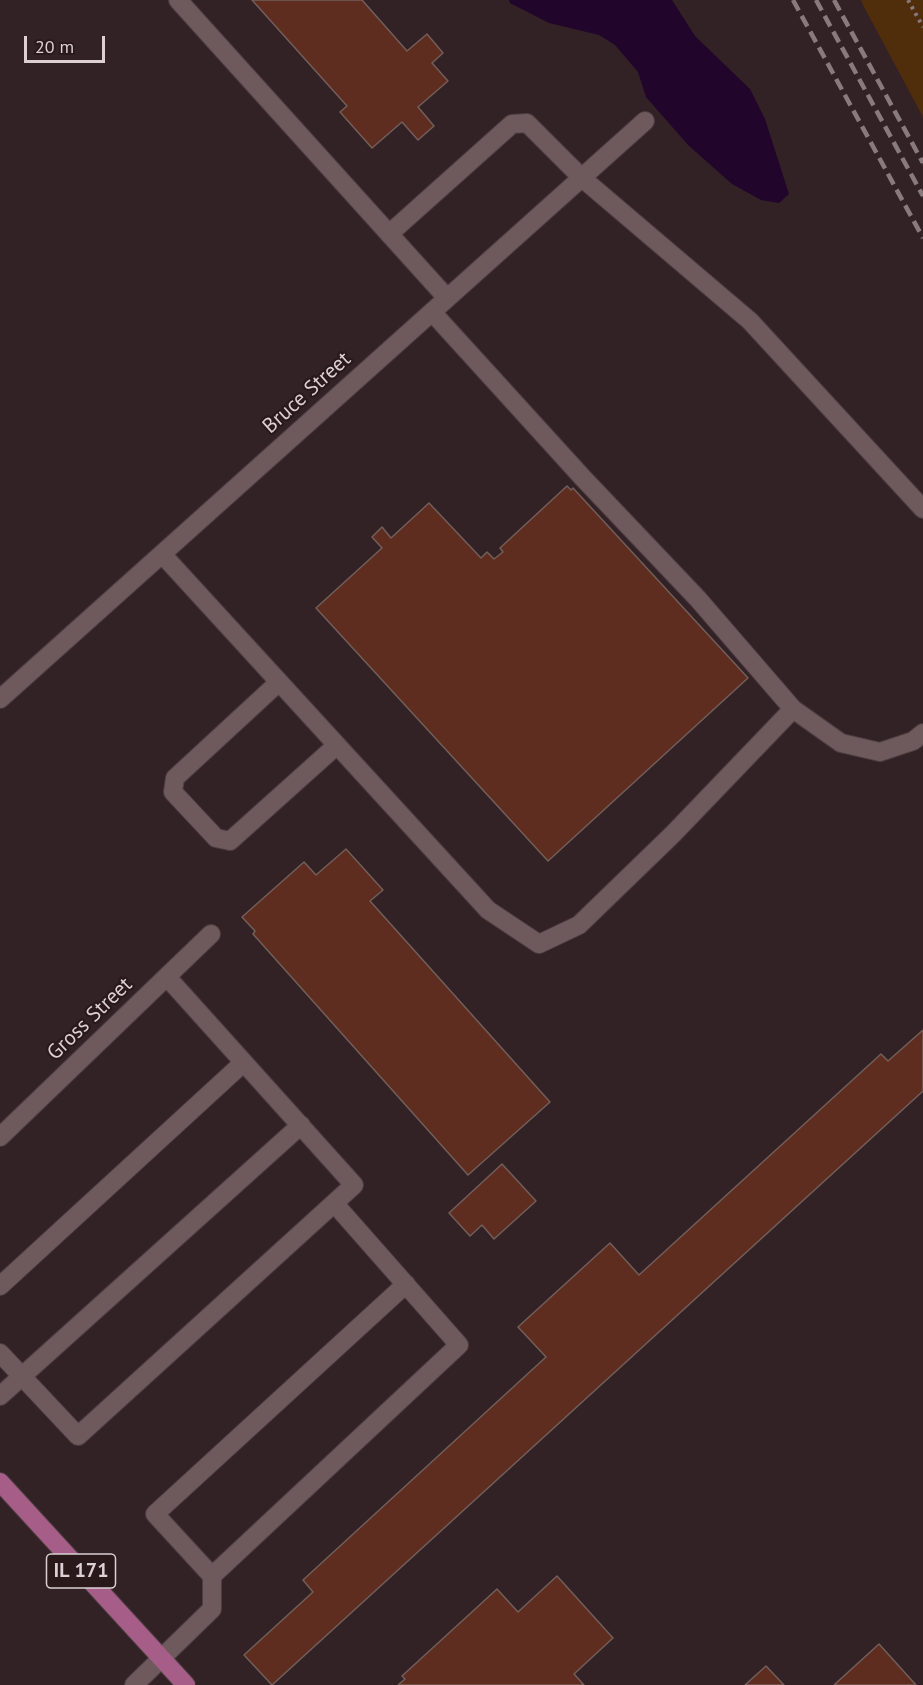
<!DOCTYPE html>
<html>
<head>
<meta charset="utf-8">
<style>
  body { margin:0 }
  #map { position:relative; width:923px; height:1685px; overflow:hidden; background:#332225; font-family:"PT Sans",sans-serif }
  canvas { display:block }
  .scale { position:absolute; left:24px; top:36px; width:81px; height:27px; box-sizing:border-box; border:3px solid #dcd0d2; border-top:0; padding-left:8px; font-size:18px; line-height:21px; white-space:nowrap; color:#dcd0d2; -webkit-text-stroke:4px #29191b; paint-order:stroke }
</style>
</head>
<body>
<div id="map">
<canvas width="923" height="1685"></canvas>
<div class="scale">20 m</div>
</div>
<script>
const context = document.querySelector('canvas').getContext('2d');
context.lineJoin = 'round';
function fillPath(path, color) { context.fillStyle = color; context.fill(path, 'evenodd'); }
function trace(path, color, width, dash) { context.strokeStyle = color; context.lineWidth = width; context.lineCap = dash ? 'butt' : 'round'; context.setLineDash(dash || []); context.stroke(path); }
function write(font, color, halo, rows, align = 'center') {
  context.font = font + ' "PT Sans",sans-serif'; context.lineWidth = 4.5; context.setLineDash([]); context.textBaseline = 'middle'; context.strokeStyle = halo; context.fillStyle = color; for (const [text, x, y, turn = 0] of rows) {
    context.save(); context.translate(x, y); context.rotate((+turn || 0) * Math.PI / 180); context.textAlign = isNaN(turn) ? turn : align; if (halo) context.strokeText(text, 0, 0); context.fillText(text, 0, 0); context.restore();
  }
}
const green = new Path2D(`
  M861,0H923V117L863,5Z`);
const water = new Path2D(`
  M509,0H672L695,36L750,89L765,119L789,194L779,203L761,200L732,184L688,145L646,97L638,72L615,45L599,35L549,23L510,3Z`);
const building = new Path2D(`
  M252,0H362L407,51L427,34L443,53L432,63L448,81L418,107L434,126L418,140L402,122L372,148L340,112L347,106Z
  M567,486L571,490L573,488L748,678L548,861L316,608L382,548L372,537L382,527L391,538L429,503L481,558L487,552L494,559L503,552L500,548Z
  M346,849L383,890L370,901L550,1102L468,1175L253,934L255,931L242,917L304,862L316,875Z
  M923,1030V1091L272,1685L244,1655L313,1592L303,1580L546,1357L518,1327L610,1243L639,1275L881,1054L888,1061Z
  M502,1164L536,1201L494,1239L482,1225L470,1236L449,1213Z
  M557,1576L613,1638L574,1674L584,1685H398L405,1679L402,1676L497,1589L518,1612Z
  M879,1644L916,1685H834Z
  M766,1666L784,1685H745Z`);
const path = new Path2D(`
  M908,0L923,27`);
const minor = new Path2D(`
  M178,0L447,298
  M389,234L512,124L527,123L582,178L750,321L923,509
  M162,554L488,910L539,944L579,925L673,834L793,709L698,599L583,478L432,312
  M279,682L175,778L173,792L216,838L230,841L337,745
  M0,699L645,121
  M793,709L841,743L880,752L913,741L923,733
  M0,1137L211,934
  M0,1286L243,1063
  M0,1353L78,1436L354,1185L167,977
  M0,1396L301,1125
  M212,1576L155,1514L406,1284
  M134,1685L212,1609V1576L459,1345L334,1203`);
const major = new Path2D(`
  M0,1482L186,1685`);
const rail = new Path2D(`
  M793,0L923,238
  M816,0L923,196
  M834,0L923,163`);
const shields = [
  [81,1571,69]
];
const shieldNames = [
  ["IL 171",81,1571]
];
const streetNames = [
  ["Bruce Street",307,393,-42],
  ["Gross Street",90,1019,-44]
];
fillPath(green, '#512e0b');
fillPath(water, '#22052b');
fillPath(building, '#5f2c20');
trace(building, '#725f5a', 1.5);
trace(minor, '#4d3e41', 20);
trace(major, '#4d3e41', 20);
trace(path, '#87797b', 4, [3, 4.5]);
trace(minor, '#6e5a5c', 18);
trace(major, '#a65e88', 18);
trace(rail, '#897b7d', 4.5, [12, 6]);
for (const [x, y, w] of shields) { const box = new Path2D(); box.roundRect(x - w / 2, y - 17, w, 34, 4.5); context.fillStyle = '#29191b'; context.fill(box); trace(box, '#dcd0d2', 1.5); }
write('bold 20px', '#dcd0d2', null, shieldNames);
write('21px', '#dcd0d2', '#29191b', streetNames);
</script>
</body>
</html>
